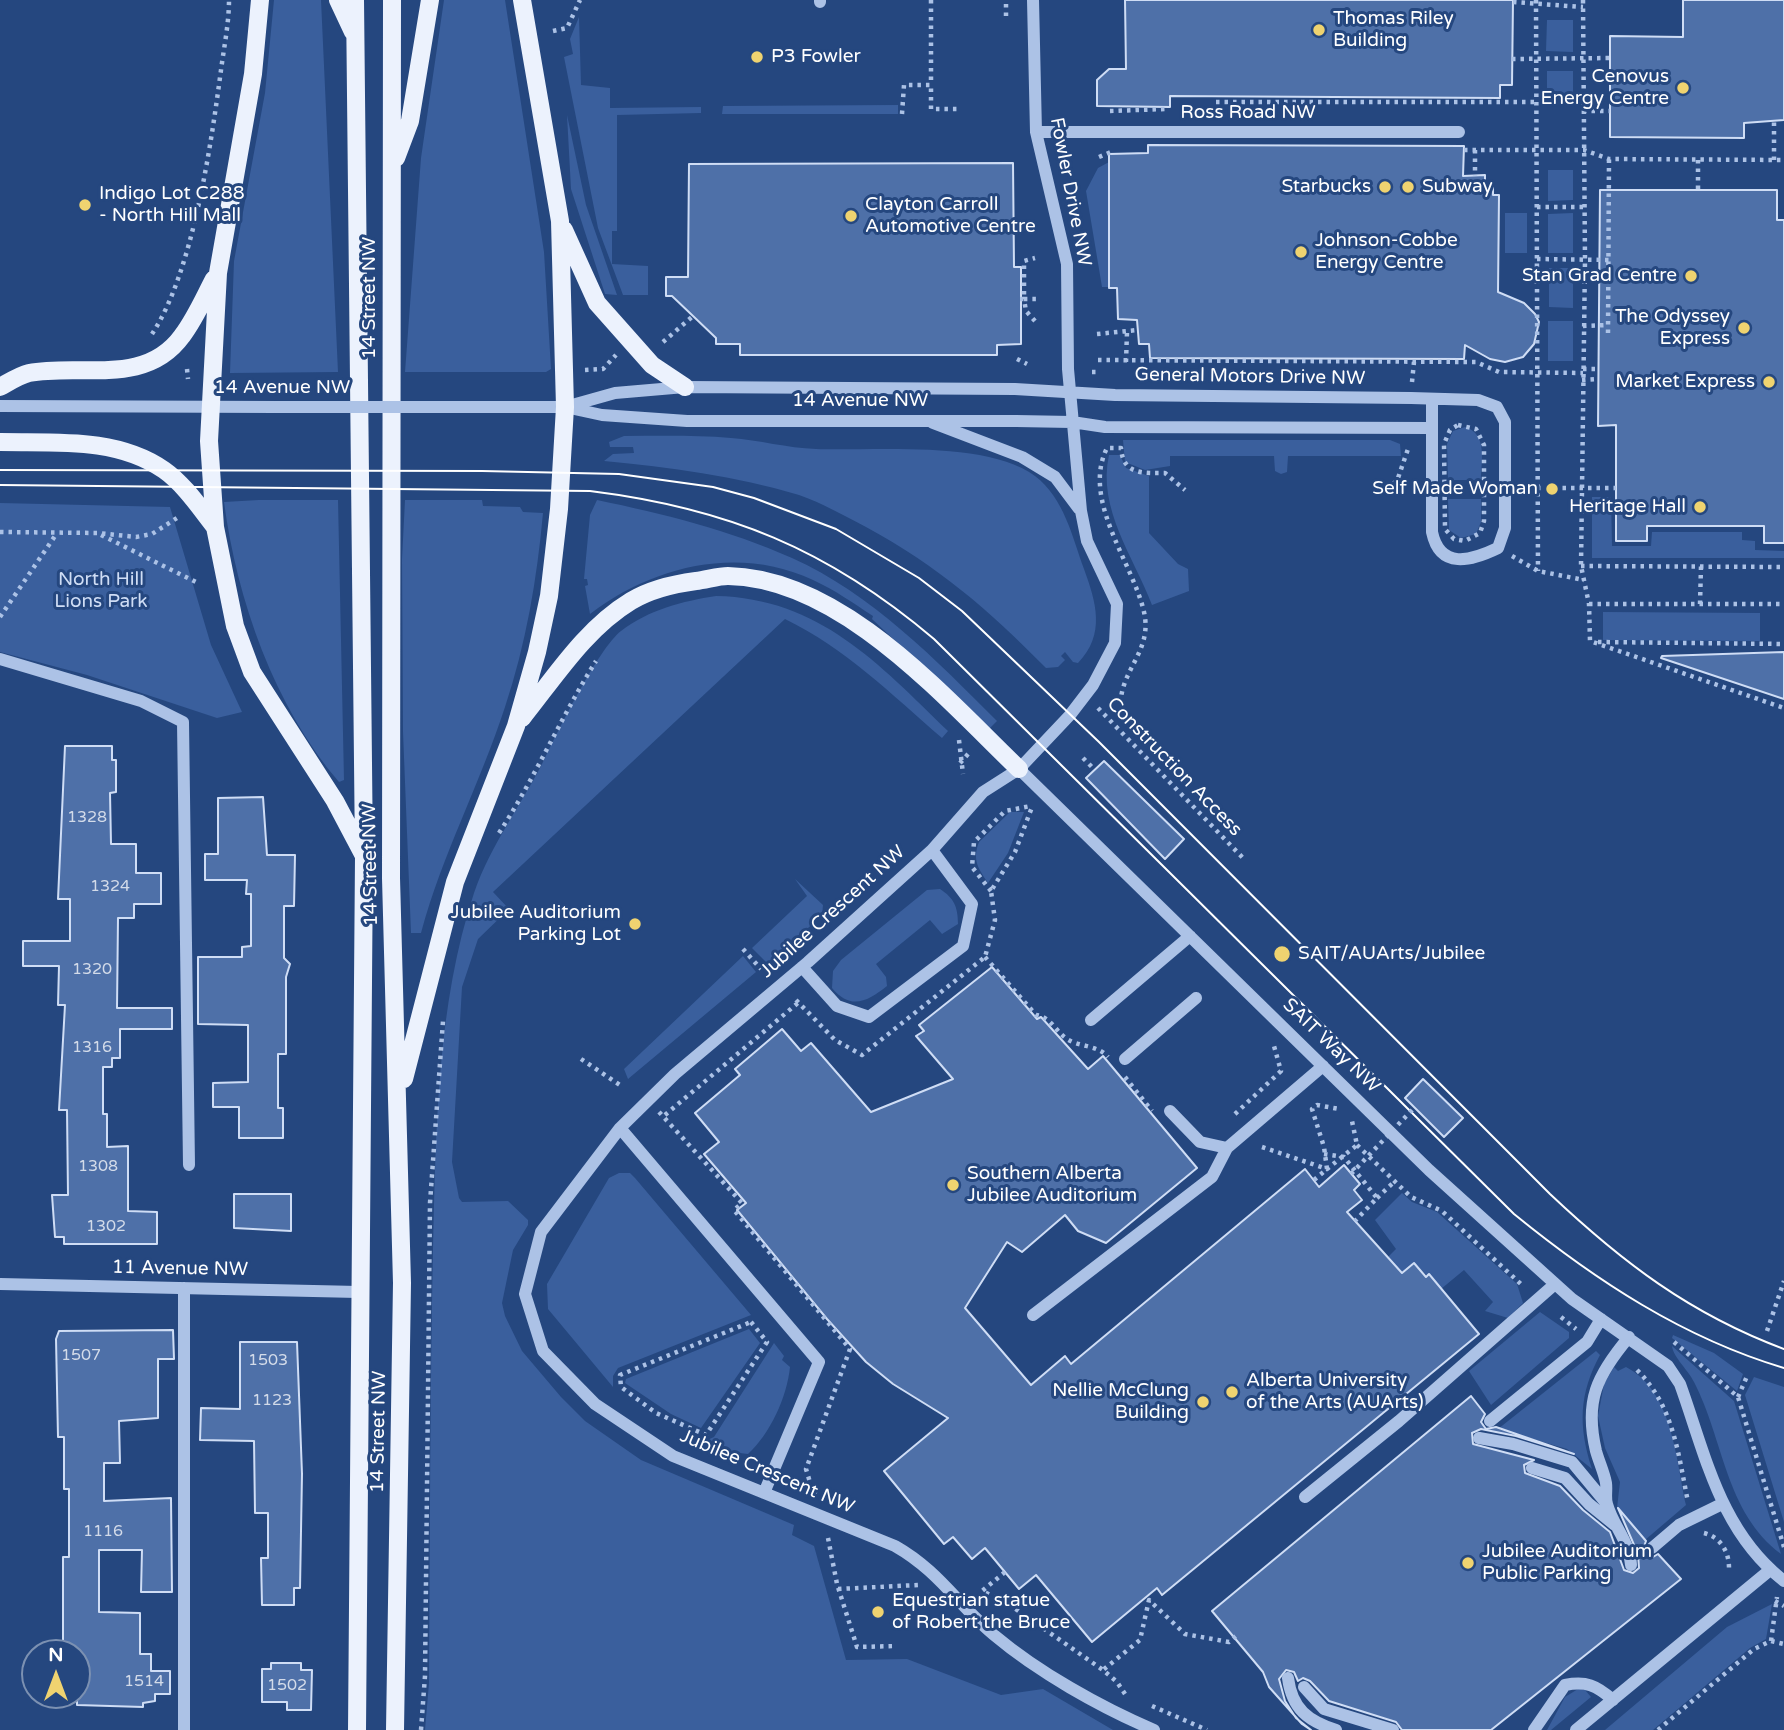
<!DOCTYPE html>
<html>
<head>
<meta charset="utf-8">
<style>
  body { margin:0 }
  #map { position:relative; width:1784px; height:1730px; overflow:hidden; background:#25477f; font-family:"Varela Round",sans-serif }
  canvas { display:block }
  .north { position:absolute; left:21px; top:1639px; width:70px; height:70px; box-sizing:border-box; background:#25477f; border:2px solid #7c91b2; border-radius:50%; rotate:0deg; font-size:19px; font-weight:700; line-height:28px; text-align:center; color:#fff }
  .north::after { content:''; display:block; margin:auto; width:24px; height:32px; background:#efd370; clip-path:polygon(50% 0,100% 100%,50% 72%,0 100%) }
</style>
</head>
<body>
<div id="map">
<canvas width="1784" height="1730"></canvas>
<div class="north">N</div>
</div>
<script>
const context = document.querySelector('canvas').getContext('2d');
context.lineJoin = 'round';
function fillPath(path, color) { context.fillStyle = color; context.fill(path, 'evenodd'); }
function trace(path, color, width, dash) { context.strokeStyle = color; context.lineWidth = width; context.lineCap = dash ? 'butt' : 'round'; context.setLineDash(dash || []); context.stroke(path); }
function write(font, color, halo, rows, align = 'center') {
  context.font = font + ' "Varela Round",sans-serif'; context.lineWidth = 6; context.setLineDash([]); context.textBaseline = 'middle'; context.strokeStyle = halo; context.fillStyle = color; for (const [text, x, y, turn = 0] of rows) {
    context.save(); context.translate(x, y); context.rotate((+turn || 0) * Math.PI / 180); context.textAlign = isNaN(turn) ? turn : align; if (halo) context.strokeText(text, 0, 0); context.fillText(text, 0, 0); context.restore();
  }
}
const green = new Path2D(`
  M274,0H321L338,372L230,373L234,261L265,93Z
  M444,0H505L544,252L551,369L546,372H405L421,158Z
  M579,17L581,85L610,88V108L701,107V113L617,115V231H612V264L648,266V295H623L598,228L564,57L573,54L570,39Z
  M1547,20H1573V52L1546,51Z
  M1547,71H1573V101H1547Z
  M898,105V114H722L723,106Z
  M567,115L586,205L617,295L605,294L571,189Z
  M1109,162V287H1102L1086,191L1098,168Z
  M1573,170V200L1548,201V170Z
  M1505,213H1527V253H1505Z
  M1573,213V253H1548V214Z
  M1549,268H1573V308L1549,307Z
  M1548,321H1573V361H1548Z
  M1465,427C1488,434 1481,461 1481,480H1448L1447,444L1453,431Z
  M624,436C660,436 696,435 731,438C759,440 787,448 816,449C873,451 988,440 1035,476C1064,498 1072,536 1084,569C1096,602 1106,634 1078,663L1073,662L1065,652L1061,656L1065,660L1058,667L1046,668C988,609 939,567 866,527C845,516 822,503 799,495C735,476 670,467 604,461L613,454L634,453L633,447H610L609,442Z
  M1123,440H1390L1400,444L1401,456H1288L1287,472L1281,474L1275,471L1274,456H1170V466L1145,470L1125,462Z
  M1109,455H1120L1126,468L1149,476V533L1178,564L1188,569L1189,591L1152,605C1134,557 1097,509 1109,455Z
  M1592,497H1611L1612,546H1651L1652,532H1742V540L1755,541V550L1784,551V558H1592Z
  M1448,499H1481V522L1476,534L1461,538L1449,530Z
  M259,500H338L344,780L339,782C274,706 237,600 224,502Z
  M405,500H482L483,506L520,507L523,512L543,513C537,579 526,644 505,707C480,784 442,855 421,933H411L403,732L402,559Z
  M597,500C664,514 729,530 792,558C872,594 936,660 997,721L989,729L872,619L873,616C853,603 835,590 813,580C738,545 653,566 590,614L585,586L588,585L587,579H584L590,515Z
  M0,503L170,507L211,645L242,712L217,718L87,675L0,652Z
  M716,596C819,598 879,664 948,731L942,738C892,695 845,648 785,619L493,892L509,909L478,939L462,987L452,1162L459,1198L462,1202L508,1201L528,1220V1225L513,1250L502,1303L505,1316L522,1351L561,1397L585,1421L641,1460L794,1525L792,1535L814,1546L846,1660L907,1659L1001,1695L1043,1689L1113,1730H425L429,1683C430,1539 430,1394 433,1249C436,1129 437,1005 474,893C491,844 521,806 544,760C558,731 598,649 621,631C648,610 683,601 716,596Z
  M1603,612L1760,613V641L1603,640Z
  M1010,812H1024L1008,853L988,883C978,868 972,860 979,842Z
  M795,879L823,905L822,916L767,963L752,948L807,896Z
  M940,889C954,898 958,907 958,924L942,934L930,920L876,964L886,977L887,986C868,1001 851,1011 832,988L833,971L841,960L927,890Z
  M743,956L756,972L628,1079L624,1069Z
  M619,1173H630L635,1178L751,1315L618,1368L613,1376V1387L548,1309L547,1284L609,1178Z
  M1402,1193L1412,1202L1437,1212L1517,1284L1523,1303L1508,1318L1485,1311L1493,1302L1464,1270L1441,1289L1414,1263L1393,1280L1380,1265L1396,1249L1375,1220Z
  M1540,1312L1569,1332V1338L1491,1405L1469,1371Z
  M749,1329L760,1343L701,1428L671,1414L625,1383L626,1379Z
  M1673,1335L1714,1353L1743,1374L1737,1391L1672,1338Z
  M774,1343L784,1356L782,1360L790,1367C787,1397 770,1434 748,1454L731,1452L705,1441L714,1437Z
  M1672,1346L1734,1401L1781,1554C1725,1512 1724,1440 1694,1382C1689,1371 1673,1357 1672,1346Z
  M1596,1351L1600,1355C1579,1394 1578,1426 1592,1469L1567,1449L1498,1429Z
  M1614,1367L1618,1371L1626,1367C1673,1391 1676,1460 1686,1505L1645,1540L1617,1508L1620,1482L1605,1448L1598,1416L1604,1384Z
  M1754,1377L1784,1387V1522L1745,1395Z
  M1772,1604L1766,1639L1750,1648L1653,1730H1605L1727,1627Z
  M1578,1689L1585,1690L1591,1697L1551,1730H1547L1565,1697Z`);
const building = new Path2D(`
  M1125,0H1513L1512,85H1500V98L1170,96V107L1097,106V80L1109,69H1126Z
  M1683,0H1784V120L1744,123V138L1610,137V36L1683,37Z
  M1148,145L1464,146L1463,176L1485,175V185H1493V195H1499L1498,292L1524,303L1535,314L1539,322L1534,344L1523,357L1505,362L1490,359L1465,345L1464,359L1150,358L1149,344H1139L1137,320L1118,319L1117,288H1109V154L1148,153Z
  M1013,163L1014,267H1021V344L997,345V355H740V344H716V338L693,316L672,296H666V277H688L689,164Z
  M1600,190H1777V220H1784V543H1764V526H1647V541H1616V425L1598,426Z
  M1784,652V699L1661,658L1662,656Z
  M65,746H112V760H116V792L110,793L111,844H136V873H161V904H134V918H118L117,1008H172V1029H120V1058H112V1067H103V1114H107V1147L128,1146V1211L157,1212V1244H64V1237H55L52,1195H68L67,1110H59L65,1005H58L59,966H23V941H70V899H58Z
  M1104,761L1184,839L1165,859L1086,778Z
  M263,797L267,855H295L294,906H284V958L290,964L286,977V1054H278V1108H283V1138H239V1107H213V1083L248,1082V1025L198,1024V957H242V947L251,946V894H246L247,880H205V854H218V798Z
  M992,967L1037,1019L1041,1017L1088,1069L1103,1056L1197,1168L1106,1243L1078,1231L1065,1215L1022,1252L1007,1242L965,1308L1031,1385L1065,1356L1071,1364L1305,1169L1319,1187L1344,1165L1360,1184L1354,1190L1362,1200L1347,1212L1402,1273L1414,1263L1426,1277L1429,1274L1479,1334L1162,1595L1157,1588L1092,1642L1036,1575L1019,1589L985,1548L972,1559L953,1537L944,1544L884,1471L948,1418L893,1384L866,1362L827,1319L737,1210L746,1203L704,1154L719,1142L695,1113L740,1075L735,1069L782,1029L801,1051L811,1043L871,1112L953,1079L916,1036L924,1031L919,1025Z
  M1423,1079L1463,1118L1444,1137L1405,1098Z
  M234,1194H291V1231L234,1228Z
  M173,1330L174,1359H158V1418L119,1421L120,1463H104V1501L171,1498L172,1592H141L142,1550H99V1612L140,1613V1654H151V1671H170V1694H155V1701L143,1703V1707L77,1705V1653H63V1557H69V1489H64V1437H58L56,1339L59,1331Z
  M240,1342H297L302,1474L300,1588H294V1605H262L261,1558H268V1513H255L254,1441L200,1440L201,1408L240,1409Z
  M1471,1396L1485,1414L1481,1422L1486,1429L1496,1427L1574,1454L1516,1436L1481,1429L1472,1433L1473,1444L1534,1460L1524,1465L1525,1473L1560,1486L1583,1510L1610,1532L1624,1570L1633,1573L1639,1568L1638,1554L1618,1508L1646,1541L1643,1549L1646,1554L1653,1557L1658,1554L1681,1579L1491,1730H1402L1396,1722L1329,1701L1310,1681L1303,1678L1298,1681L1294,1672L1286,1670L1279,1679L1285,1701L1296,1718L1311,1730L1302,1724L1269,1687L1263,1672L1212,1611Z
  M271,1663H301V1670H312L311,1710H287V1702H262V1669H271Z`);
const path = new Path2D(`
  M931,0V85
  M1536,0L1538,571
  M1583,0L1585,260L1581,566L1589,604L1590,641L1784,708
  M1513,2L1583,7
  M1006,16V0
  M553,31L567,28L580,0
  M1512,59L1610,58
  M1216,102H1536
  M1110,111L1166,109
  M1583,111H1610
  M902,114L904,85H931V109H960
  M1464,150H1584L1609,159L1784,160
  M1475,150V176
  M1099,157L1111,152
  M1698,160V190
  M1774,160V120
  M1537,207H1585
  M1537,259L1609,260
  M1020,299H1024V261L1035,258
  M1035,321L1026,311L1024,299H1038
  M1583,326L1608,325
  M1608,333L1609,159
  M152,334C193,272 211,145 221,70C224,47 229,23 229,0
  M1097,334L1138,330
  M663,342L693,316
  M1017,359L1027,364
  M1098,360L1476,362L1499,372L1583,373
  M1126,362L1127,332
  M187,369L188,379
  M1583,369H1598
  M585,370L603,369L616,355
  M1092,372H1098
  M1582,380L1598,379
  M1412,382L1414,362
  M1458,425L1476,429L1484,445V521L1480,533L1465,541L1454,539L1445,529L1444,444L1450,430Z
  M1537,488H1616
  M1388,491L1398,478L1408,449
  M0,532L98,533L136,537L152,534L180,516
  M101,535L200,584
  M1512,556L1538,571L1584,580
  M1581,566L1784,567
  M1589,604H1784
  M1700,604L1701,566
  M0,617L57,533
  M1598,642L1784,644
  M1098,708L1243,858
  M1122,720C1112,673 1154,656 1144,612C1133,563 1081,500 1107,448H1121C1123,475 1143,473 1165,473L1185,490
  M959,740L963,774
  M1083,758L1095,770
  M960,763L969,753
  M499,833C535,778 561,717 596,661
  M991,891L972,867L974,842L1005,811L1031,806
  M743,949L761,969
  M985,957L1036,1015C1051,1017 1055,1031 1067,1039C1079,1047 1098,1045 1108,1057
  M796,1000L835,1040L862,1055L985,957L995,920L991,891L1015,852L1032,807
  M581,1059L620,1085
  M1125,1077L1152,1111
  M659,1112L742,1203L734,1210L850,1349L806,1469L812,1489L817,1493
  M1235,1114L1281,1071L1274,1046
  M665,1115L799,1002
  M1357,1145L1411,1197L1442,1211L1523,1286
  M1262,1147L1327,1169L1357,1145L1352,1121
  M1324,1154L1344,1157L1377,1198L1355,1221
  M1314,1180L1327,1169L1324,1147L1312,1109L1317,1105L1339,1109
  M1377,1198L1395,1181
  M1561,1317L1576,1329
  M751,1322L767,1342L706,1435L656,1413L621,1387L620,1375Z
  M1767,1331L1784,1281
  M1674,1342L1738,1397L1784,1547
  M1637,1370C1674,1407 1678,1453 1688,1502
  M1738,1397L1748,1374
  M1704,1533C1720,1537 1729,1551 1729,1568
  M828,1538L837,1584L857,1647L897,1646
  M1005,1572L982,1591L1007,1603L1103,1670
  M838,1589L918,1585
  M1775,1601L1784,1606
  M1771,1641L1777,1597
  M1125,1694L1117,1682L1103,1670L1140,1640L1149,1600L1185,1634L1229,1642L1236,1636
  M1152,1706L1207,1730
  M421,1730L425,1676L430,1203L443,1021
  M1658,1730L1754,1649L1771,1641L1784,1644`);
const minor = new Path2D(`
  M1033,0L1036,132L1067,264L1068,369L1081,511L1087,541L1117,604L1115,643L1093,685L1070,715L1019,769L1429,1170L1572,1299L1668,1366L1680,1384C1706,1456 1720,1531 1784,1581
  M820,2V0
  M1036,132H1459
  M0,406L276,407
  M469,407H565L602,415L687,421H1016L1072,422L1105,427L1431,428
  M565,407L615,393L685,387L1015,389L1115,395L1411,398L1478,400L1497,407L1505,422V528L1498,548C1471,561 1440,570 1432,532V399
  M933,423L1022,457L1055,477L1079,509
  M0,659L141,701L183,722L189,1165
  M1019,769L983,792L932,850L808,962L675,1074L620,1128L541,1232L525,1294L543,1351L595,1404L673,1456L895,1546C939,1571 957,1604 994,1635C1038,1672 1100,1707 1154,1730
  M802,967L837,1006L869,1017L963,946L972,904L932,850
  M1091,1020L1190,936
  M1125,1059L1196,998
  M1170,1111L1200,1142L1227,1148L1323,1066
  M620,1128L819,1362L764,1493
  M0,1284L358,1292
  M1033,1315L1212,1177L1227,1148
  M1629,1337C1597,1375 1584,1401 1596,1451C1599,1462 1604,1472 1606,1483C1607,1490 1605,1498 1607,1504C1613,1526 1630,1542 1631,1565
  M1490,1421L1587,1342L1601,1319
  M1479,1438L1513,1444L1572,1462L1606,1503
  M1532,1468L1565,1478L1589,1504L1615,1525
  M1305,1497L1399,1421L1555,1284
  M1652,1548L1679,1525L1722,1504
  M1288,1678C1292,1709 1308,1721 1336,1730
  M1304,1687L1324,1709L1393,1730
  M184,1730V1288
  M1534,1730L1565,1685C1586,1681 1596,1685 1613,1700
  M1576,1730L1770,1570`);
const major = new Path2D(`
  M260,0L253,74L218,273L209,441L215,527L235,626L252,672L335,801L363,854
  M338,0L353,32
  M355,0L364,857L357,1730
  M392,0L391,878L402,1283L395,1730
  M396,158L410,121L430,0
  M564,230L597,303L652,365L685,387
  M0,387C9,382 20,375 29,373C81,363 145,387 182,336C195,319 204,298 214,279
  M0,442C55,443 117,437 164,470C184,484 200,508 215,527
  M522,718C555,677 585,629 631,601C651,589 673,584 696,581C706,580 718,576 728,576C841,578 943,696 1019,769
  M404,1079L455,882L516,726L537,652L549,596L559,509L565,407L560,221L522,0`);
const tram = new Path2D(`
  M0,470L482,471L619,474L713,487L754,498L836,529L919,578L962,611L1099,742L1550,1194C1622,1262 1690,1314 1784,1349
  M0,485L590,491C727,508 828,549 934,639L1514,1214C1595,1280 1683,1338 1784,1368`);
const pathBridge = new Path2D(`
  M1351,1174L1414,1108`);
const minorBridge = new Path2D(`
  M276,407H469`);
const markers = [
  [1319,30,7,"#efd370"],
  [757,57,7,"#efd370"],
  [1683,88,7,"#efd370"],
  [1385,187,7,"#efd370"],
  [1408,187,7,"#efd370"],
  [85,205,7,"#efd370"],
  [851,216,7,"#efd370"],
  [1301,252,7,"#efd370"],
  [1691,276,7,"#efd370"],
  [1744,328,7,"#efd370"],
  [1769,382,7,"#efd370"],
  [1552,489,7,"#efd370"],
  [1700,507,7,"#efd370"],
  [635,924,7,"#efd370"],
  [1282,954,9,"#efd370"],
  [953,1185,7,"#efd370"],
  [1232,1392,7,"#efd370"],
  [1203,1402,7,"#efd370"],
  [1468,1563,7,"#efd370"],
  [878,1612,7,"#efd370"]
];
const numberNames = [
  ["1328",87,818],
  ["1324",110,887],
  ["1320",92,970],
  ["1316",92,1048],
  ["1308",98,1167],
  ["1302",106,1227],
  ["1507",81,1356],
  ["1503",268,1361],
  ["1123",272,1401],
  ["1116",103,1532],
  ["1514",144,1682],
  ["1502",287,1686]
];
const poiNames = [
  ["Thomas Riley",1333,19],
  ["Building",1333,41],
  ["P3 Fowler",771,57],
  ["Cenovus",1669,77,"right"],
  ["Energy Centre",1669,99,"right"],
  ["Starbucks",1371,187,"right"],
  ["Subway",1422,187],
  ["Indigo Lot C288",99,194],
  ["- North Hill Mall",99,216],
  ["Clayton Carroll",865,205],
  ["Automotive Centre",865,227],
  ["Johnson-Cobbe",1315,241],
  ["Energy Centre",1315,263],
  ["Stan Grad Centre",1677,276,"right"],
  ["The Odyssey",1730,317,"right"],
  ["Express",1730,339,"right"],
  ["Market Express",1755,382,"right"],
  ["Self Made Woman",1538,489,"right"],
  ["Heritage Hall",1686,507,"right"],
  ["Jubilee Auditorium",621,913,"right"],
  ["Parking Lot",621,935,"right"],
  ["SAIT/AUArts/Jubilee",1298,954],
  ["Southern Alberta",967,1174],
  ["Jubilee Auditorium",967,1196],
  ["Alberta University",1246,1381],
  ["of the Arts (AUArts)",1246,1403],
  ["Nellie McClung",1189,1391,"right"],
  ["Building",1189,1413,"right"],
  ["Jubilee Auditorium",1482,1552],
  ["Public Parking",1482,1574],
  ["Equestrian statue",892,1601],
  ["of Robert the Bruce",892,1623]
];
const streetNames = [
  ["Ross Road NW",1248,113],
  ["Fowler Drive NW",1070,192,79],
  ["14 Street NW",370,298,-90],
  ["General Motors Drive NW",1250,377,1],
  ["14 Avenue NW",282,388],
  ["14 Avenue NW",860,401],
  ["Construction Access",1174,767,46],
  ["14 Street NW",371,865,-91],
  ["Jubilee Crescent NW",833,912,-42],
  ["SAIT Way NW",1331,1046,44],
  ["11 Avenue NW",180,1269,1],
  ["14 Street NW",379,1432,-89],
  ["Jubilee Crescent NW",767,1472,23]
];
const parkNames = [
  ["North Hill",101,580],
  ["Lions Park",101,602]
];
fillPath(green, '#3a5f9d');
fillPath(building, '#4e70a8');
trace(building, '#cfddf5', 2);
trace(path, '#acc2e6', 4.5, [3.5, 5]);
trace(minor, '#acc2e6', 12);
trace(major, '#ecf2fd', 18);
trace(tram, '#fff', 2);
trace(pathBridge, '#acc2e6', 4.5, [3.5, 5]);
trace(minorBridge, '#acc2e6', 12);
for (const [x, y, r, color] of markers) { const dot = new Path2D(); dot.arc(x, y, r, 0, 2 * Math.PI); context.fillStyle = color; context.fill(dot); trace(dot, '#25477f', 2.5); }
write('16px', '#d3dbe9', null, numberNames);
write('19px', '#fff', '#25477f', poiNames, 'left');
write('19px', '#fff', '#25477f', streetNames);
write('19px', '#cfddf5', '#25477f', parkNames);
</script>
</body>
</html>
